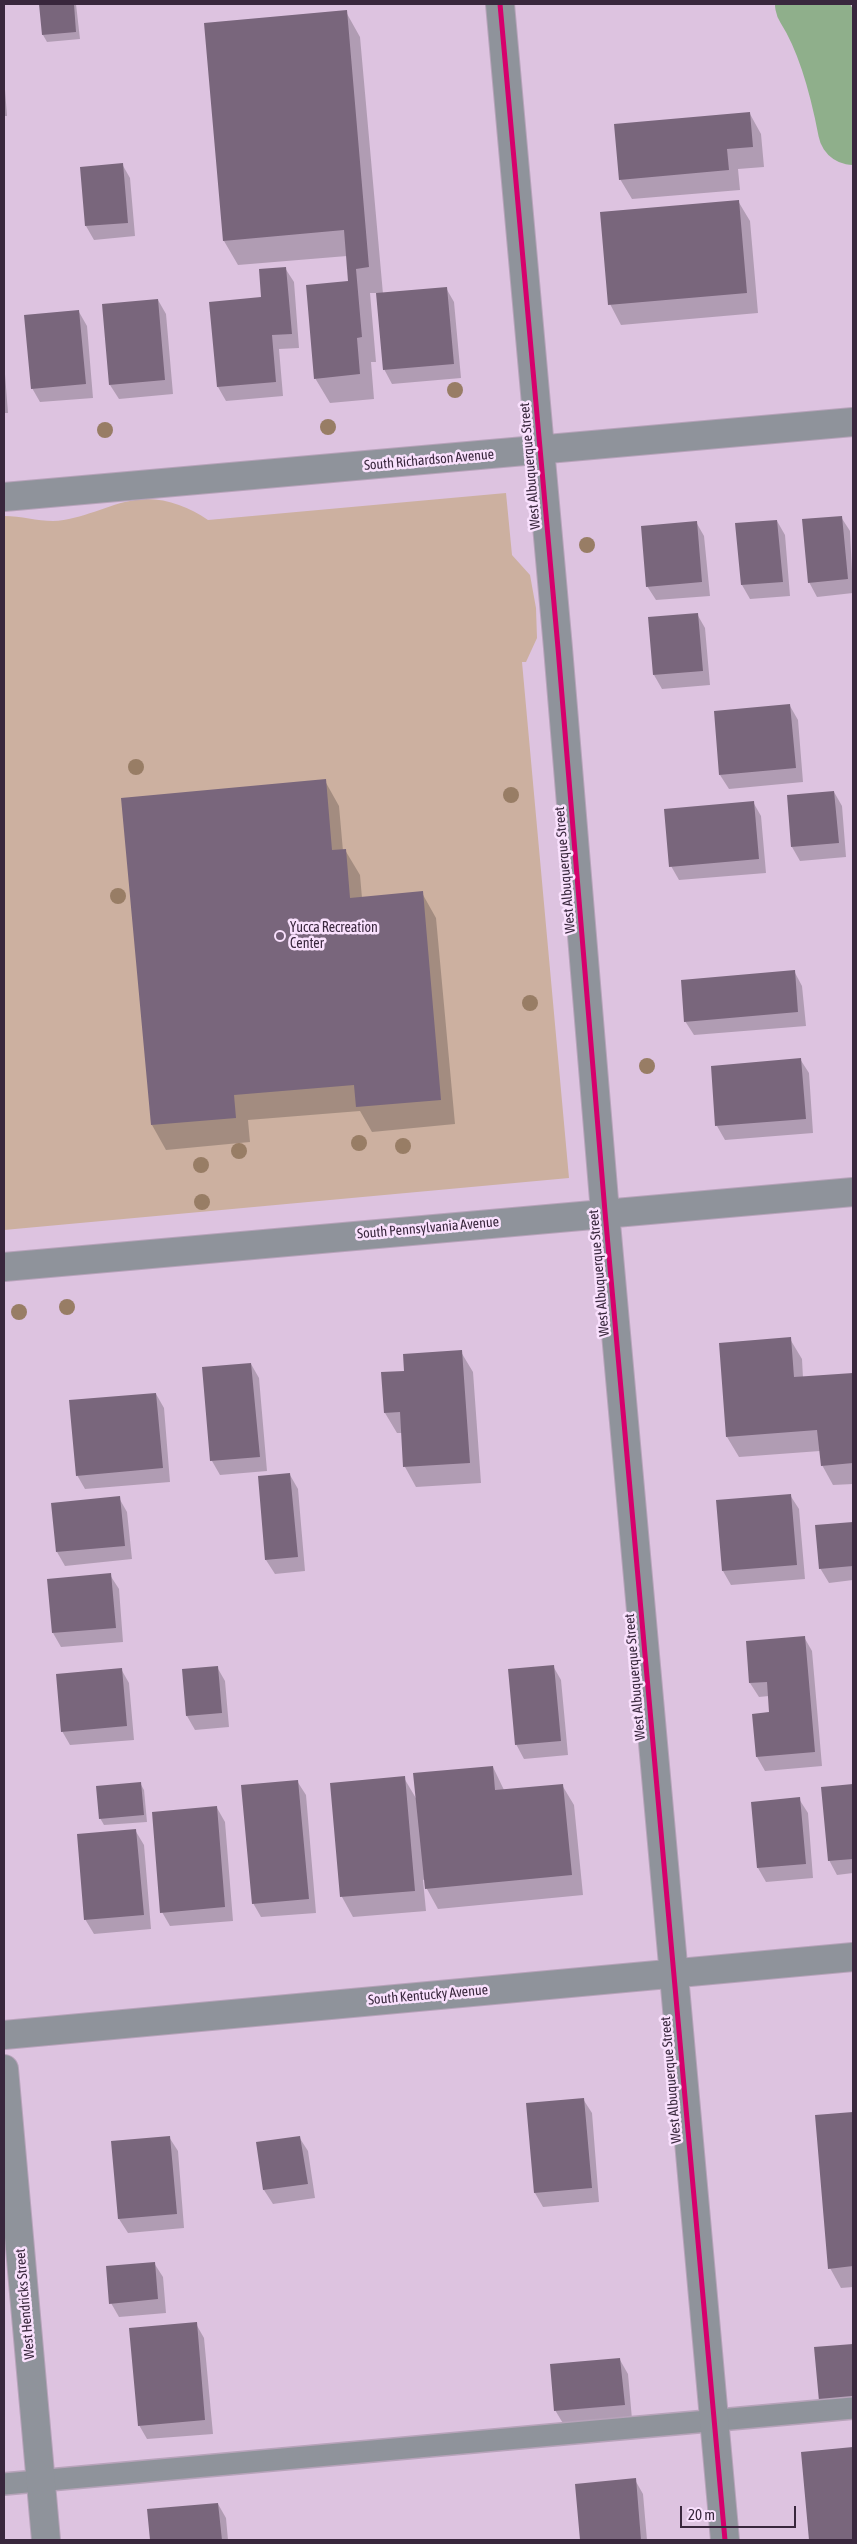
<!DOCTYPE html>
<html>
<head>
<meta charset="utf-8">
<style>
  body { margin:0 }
  #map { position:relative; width:857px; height:2544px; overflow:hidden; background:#ddc3e0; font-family:"Asap Condensed",sans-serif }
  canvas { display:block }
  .frame { position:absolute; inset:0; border:5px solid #39273d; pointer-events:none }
  .scale { position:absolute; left:680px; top:2506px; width:116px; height:22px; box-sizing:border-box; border:2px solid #39273d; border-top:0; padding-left:6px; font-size:15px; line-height:18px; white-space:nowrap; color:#39273d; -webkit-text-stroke:4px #f9e0fd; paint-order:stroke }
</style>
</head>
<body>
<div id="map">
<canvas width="857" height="2544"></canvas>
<div class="frame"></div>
<div class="scale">20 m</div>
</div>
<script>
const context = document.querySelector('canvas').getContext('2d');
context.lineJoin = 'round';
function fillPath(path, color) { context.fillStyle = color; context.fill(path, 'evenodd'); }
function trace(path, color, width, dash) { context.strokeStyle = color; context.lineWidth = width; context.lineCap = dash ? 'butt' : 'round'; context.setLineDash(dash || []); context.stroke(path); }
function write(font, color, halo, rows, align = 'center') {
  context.font = font + ' "Asap Condensed",sans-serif'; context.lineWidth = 5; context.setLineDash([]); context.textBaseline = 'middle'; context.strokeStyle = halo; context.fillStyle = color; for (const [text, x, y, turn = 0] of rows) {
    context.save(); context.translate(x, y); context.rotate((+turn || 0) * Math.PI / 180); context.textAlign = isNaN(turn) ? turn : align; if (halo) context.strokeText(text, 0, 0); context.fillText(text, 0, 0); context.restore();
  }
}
const green = new Path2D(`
  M506,493L512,555L530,575L536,608L537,638L526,662H522L569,1178L4,1230V516C21,516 37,521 53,521C82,520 108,504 135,500C161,496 187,506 208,520Z`);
const shadow = new Path2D(`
  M41,4H76L80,39L47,42L43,35Z
  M346,12L360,37L383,294L446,288L454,302L461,378L392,384L384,369L377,293H370L376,362H371L374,399L330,403L315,378L350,282L347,256L238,265L224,241Z
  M4,76L7,116H4Z
  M750,114L761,134L764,167L738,169L740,190L632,199L620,179Z
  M122,164L130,178L135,236L94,240L86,226Z
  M738,201L750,221L758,313L621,325L610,304Z
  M285,268L294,282L299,348L279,349L283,396L226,401L218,387L263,298Z
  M158,300L166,314L173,394L119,399L110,385Z
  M79,312L87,326L93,398L40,402L32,388Z
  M4,361L8,413H4Z
  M841,517L850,531L853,593L817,597L809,582Z
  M777,521L785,535L790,596L750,599L742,585L737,524Z
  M696,522L704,536L710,596L656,600L647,586Z
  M697,614L705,628L710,685L662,689L654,675Z
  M790,706L798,720L803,782L729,789L720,775Z
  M325,781L339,806L343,851L345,850L360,875L362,898L422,893L436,918L455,1124L372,1132L360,1111L248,1120L250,1142L166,1150L152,1125Z
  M834,792L842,806L846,857L800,861L792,847Z
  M753,802L761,816L766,873L679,880L671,866Z
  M794,971L802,986L806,1026L694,1035L685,1021Z
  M800,1059L809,1073L813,1133L725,1140L717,1126L712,1067Z
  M790,1339L802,1359L803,1378L853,1374V1484L833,1485L822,1465L820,1451L739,1457L727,1437L720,1344Z
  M461,1352L473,1372L481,1483L416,1487L405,1467L402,1433H397L385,1413L405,1372Z
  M251,1364L259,1378L267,1471L220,1475L212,1461Z
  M156,1394L164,1408L170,1482L85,1489L77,1475Z
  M290,1475L298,1489L305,1571L275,1574L266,1560Z
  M790,1495L799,1509L805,1579L731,1585L723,1571Z
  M119,1498L127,1512L132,1559L65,1566L57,1552Z
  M853,1523V1580L829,1583L820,1568L817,1527Z
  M110,1575L119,1589L123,1642L61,1647L53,1633Z
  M804,1637L812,1651L822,1766L765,1771L757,1757L771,1713L769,1696L759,1697L750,1683L747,1642Z
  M553,1666L561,1680L568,1755L524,1759L516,1744Z
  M217,1667L225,1681L229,1727L195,1730L187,1716L183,1670Z
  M121,1669L129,1683L134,1740L70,1745L62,1731Z
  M493,1767L504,1790L562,1785L574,1805L583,1895L438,1909L427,1889L426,1879L423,1880L426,1911L353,1917L342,1897L332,1784L404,1778L417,1800Z
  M297,1781L306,1795L316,1913L261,1917L253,1903Z
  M140,1783L144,1790L147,1822L104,1825L100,1818Z
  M853,1785V1873L837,1875L829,1860L823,1788Z
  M799,1799L808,1813L813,1878L766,1882L758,1868Z
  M217,1808L225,1822L233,1921L170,1926L162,1912Z
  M135,1830L144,1845L151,1929L94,1934L85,1919Z
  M583,2099L592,2113L599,2202L543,2207L535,2193Z
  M853,2113V2287L841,2288L830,2268L816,2116Z
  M169,2137L178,2151L184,2228L128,2233L119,2219L113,2142Z
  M299,2137L308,2151L315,2198L273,2204L264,2190L257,2143Z
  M154,2263L163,2277L166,2313L119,2317L111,2303Z
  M196,2324L204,2338L213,2434L147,2439L139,2425Z
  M853,2345V2412L816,2348Z
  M620,2360L628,2374L632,2419L564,2425L555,2410Z
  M853,2449V2540H810L802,2453Z
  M635,2480L643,2494L647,2540H581L576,2485Z
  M218,2504L226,2518L228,2540H151L149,2510Z`);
const river = new Path2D(`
  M810,4C833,40 845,88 853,130`);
const building = new Path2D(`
  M39,4H74L76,32L42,35Z
  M347,10L369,267L356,269L362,337L357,338L360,374L314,379L306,285L348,281L344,230L223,241L204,23Z
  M750,112L753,147L727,149L729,170L619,180L614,124Z
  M123,163L128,223L85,226L80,167Z
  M739,200L747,293L608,305L600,212Z
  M286,267L292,334L272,335L276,382L217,387L209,302L261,297L259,269Z
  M447,287L454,364L383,370L376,293Z
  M158,299L165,380L109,385L102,304Z
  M79,310L86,384L31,389L24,315Z
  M842,516L848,579L808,583L802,519Z
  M777,520L783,582L741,585L735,523Z
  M697,521L702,582L646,587L641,526Z
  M698,613L703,671L653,675L648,617Z
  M790,704L796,768L719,775L714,711Z
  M326,779L332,850L346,849L350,898L423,891L441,1100L356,1107L354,1085L234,1095L236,1118L151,1125L121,798Z
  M834,791L839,843L791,847L787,795Z
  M754,801L759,859L669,867L664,809Z
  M795,970L798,1012L684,1022L681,980Z
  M801,1058L806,1119L715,1126L711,1066Z
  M791,1337L794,1377L853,1373V1463L821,1466L817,1430L726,1437L719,1343Z
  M462,1350L470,1463L403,1467L400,1412L384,1413L381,1372L404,1371L403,1354Z
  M251,1363L260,1457L210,1461L202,1367Z
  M156,1393L163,1468L76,1476L69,1400Z
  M290,1473L298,1557L265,1560L258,1476Z
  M791,1494L797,1565L722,1571L716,1500Z
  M120,1496L125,1546L56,1552L51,1503Z
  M853,1522V1566L819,1569L815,1525Z
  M111,1573L116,1628L52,1633L47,1579Z
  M805,1636L815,1752L756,1757L752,1714L769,1712L767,1682L749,1683L746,1641Z
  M554,1665L561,1741L515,1745L508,1669Z
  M218,1666L222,1713L186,1716L182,1669Z
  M122,1668L127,1726L61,1732L56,1674Z
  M493,1766L495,1790L563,1784L572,1875L425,1889L413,1773Z
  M405,1776L415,1891L340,1897L330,1783Z
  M298,1780L309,1899L252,1904L241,1785Z
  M141,1782L144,1815L99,1819L96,1786Z
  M853,1784V1859L828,1861L821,1787Z
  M800,1797L806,1864L757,1868L751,1802Z
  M217,1806L225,1907L160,1913L152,1812Z
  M136,1829L144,1915L84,1920L77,1834Z
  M584,2098L592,2188L534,2193L526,2103Z
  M853,2112V2266L828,2269L815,2115Z
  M170,2136L177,2214L118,2219L111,2141Z
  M300,2136L308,2184L263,2190L256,2142Z
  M155,2262L158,2299L109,2304L106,2266Z
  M197,2322L205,2420L138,2426L129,2328Z
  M853,2344V2398L819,2401L814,2347Z
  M620,2358L625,2405L554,2411L550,2364Z
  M853,2447V2540H809L801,2452Z
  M636,2478L641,2540H580L575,2484Z
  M218,2503L222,2540H150L147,2509Z`);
const service = new Path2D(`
  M4,2484L853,2408`);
const minor = new Path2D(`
  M500,4L558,648L605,1212L725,2540
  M4,497L853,422
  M4,1267L853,1192
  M4,2035L853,1957
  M4,2069L46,2540`);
const cycleway = new Path2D(`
  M500,4L558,648L605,1212L725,2540`);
const trees = [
  [455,390],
  [328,427],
  [105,430],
  [587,545],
  [136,767],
  [511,795],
  [118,896],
  [530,1003],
  [647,1066],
  [359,1143],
  [403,1146],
  [239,1151],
  [201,1165],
  [202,1202],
  [67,1307],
  [19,1312]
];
const markers = [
  [280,936,5,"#725e76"]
];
const streetNames = [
  ["South Richardson Avenue",429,460,-5],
  ["West Albuquerque Street",530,466,-95],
  ["West Albuquerque Street",565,870,-95],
  ["South Pennsylvania Avenue",428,1228,-5],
  ["West Albuquerque Street",599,1273,-95],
  ["West Albuquerque Street",635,1677,-95],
  ["South Kentucky Avenue",428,1995,-5],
  ["West Albuquerque Street",671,2080,-95],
  ["West Hendricks Street",25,2304,-95]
];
const poiNames = [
  ["Yucca Recreation",290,928],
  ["Center",290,944]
];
fillPath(green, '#ccb0a0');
fillPath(shadow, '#0003');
trace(river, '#8faf8b', 70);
fillPath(building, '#79667c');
trace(service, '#b7a3ba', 24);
trace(minor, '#b7a3ba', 30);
trace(service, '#8f939b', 21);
trace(minor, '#8f939b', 28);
trace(cycleway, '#d6006c', 5);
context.fillStyle = '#987d65';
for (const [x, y] of trees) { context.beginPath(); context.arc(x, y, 8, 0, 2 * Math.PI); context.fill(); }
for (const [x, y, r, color] of markers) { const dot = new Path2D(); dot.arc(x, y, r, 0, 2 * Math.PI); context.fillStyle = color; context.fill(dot); trace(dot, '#f9e0fd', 2); }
write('14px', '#39273d', '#f9e0fd', streetNames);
write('14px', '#39273d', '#f9e0fd', poiNames, 'left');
</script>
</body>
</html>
